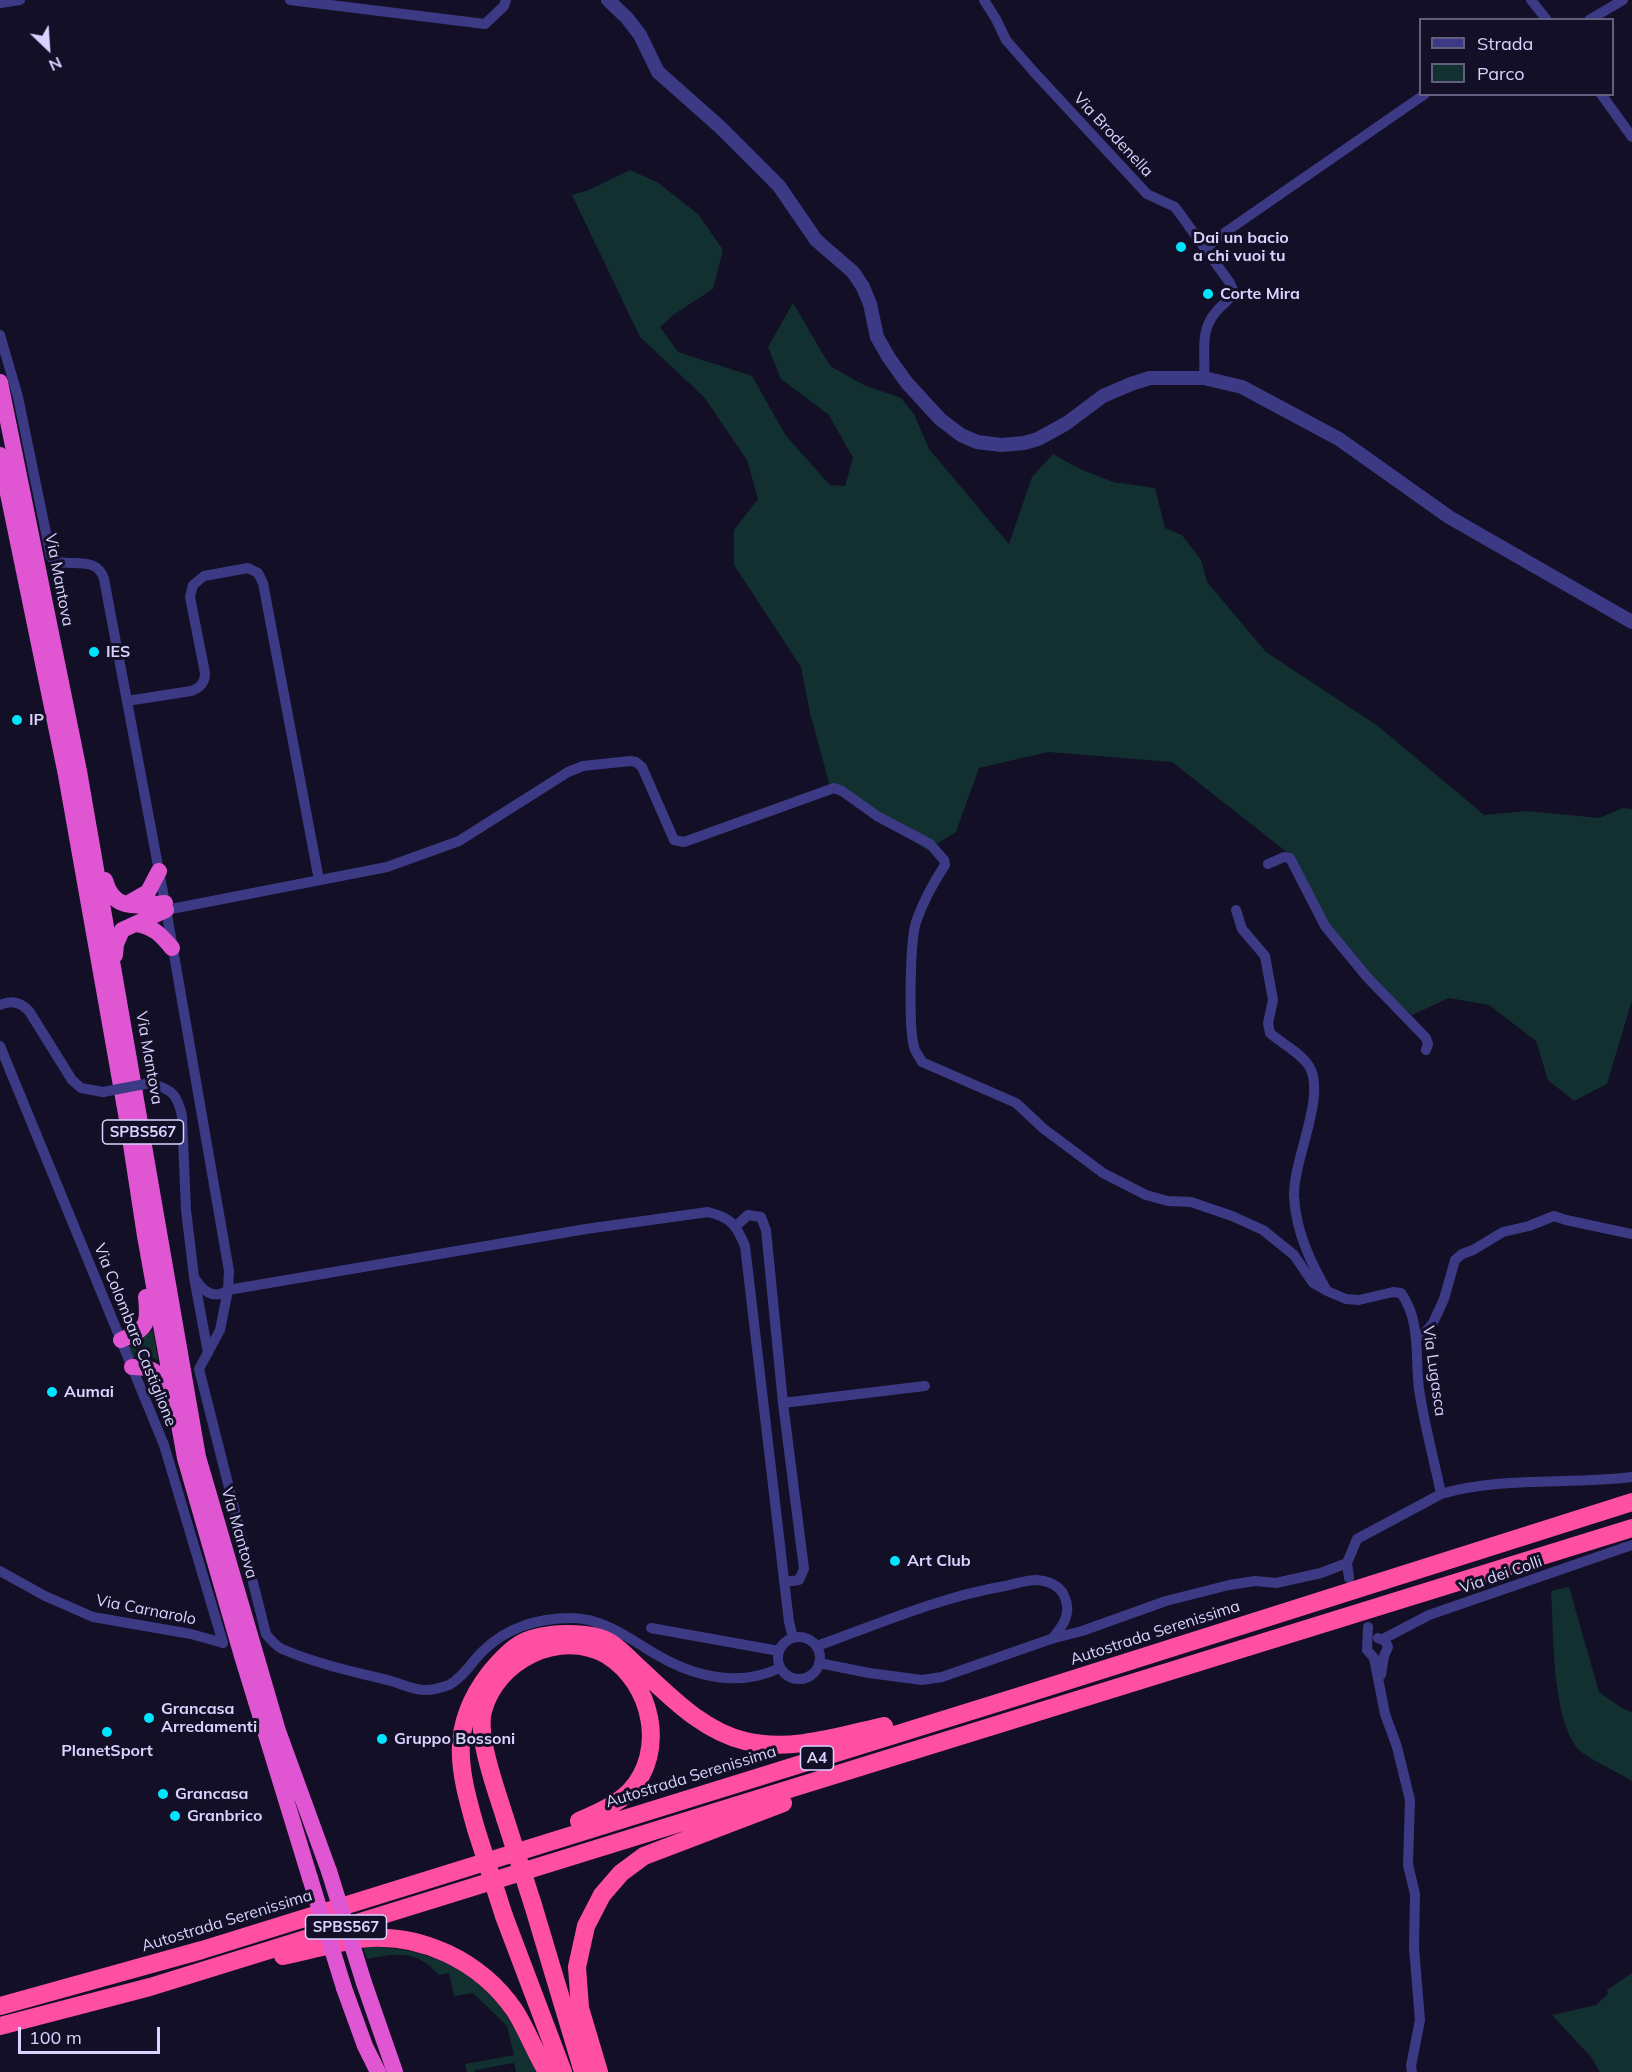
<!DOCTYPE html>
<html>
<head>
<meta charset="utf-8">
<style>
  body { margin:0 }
  #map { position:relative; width:1632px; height:2072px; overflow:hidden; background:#130f26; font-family:Mulish,sans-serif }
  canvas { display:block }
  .legend { position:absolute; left:1419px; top:18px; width:195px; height:78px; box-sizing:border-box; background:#130f26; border:2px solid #625e7d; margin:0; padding:8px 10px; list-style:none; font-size:18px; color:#d9d4ff }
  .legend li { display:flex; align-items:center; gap:12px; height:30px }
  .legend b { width:30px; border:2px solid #625e7d }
  .north { position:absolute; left:18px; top:18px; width:60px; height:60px; -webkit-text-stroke:4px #130f26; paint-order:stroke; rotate:155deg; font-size:16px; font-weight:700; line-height:24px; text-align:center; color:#d9d4ff }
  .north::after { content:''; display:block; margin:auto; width:21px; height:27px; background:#d9d4ff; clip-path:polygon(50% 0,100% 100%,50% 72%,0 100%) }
  .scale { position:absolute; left:18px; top:2027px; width:142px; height:27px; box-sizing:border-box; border:3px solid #d9d4ff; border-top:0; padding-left:8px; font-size:18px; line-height:21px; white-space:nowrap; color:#d9d4ff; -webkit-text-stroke:4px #130f26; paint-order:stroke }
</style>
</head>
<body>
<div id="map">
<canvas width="1632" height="2072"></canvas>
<ul class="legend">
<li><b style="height:8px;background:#3d3a85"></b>Strada</li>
<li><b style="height:16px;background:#12302f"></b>Parco</li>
</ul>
<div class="north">N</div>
<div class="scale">100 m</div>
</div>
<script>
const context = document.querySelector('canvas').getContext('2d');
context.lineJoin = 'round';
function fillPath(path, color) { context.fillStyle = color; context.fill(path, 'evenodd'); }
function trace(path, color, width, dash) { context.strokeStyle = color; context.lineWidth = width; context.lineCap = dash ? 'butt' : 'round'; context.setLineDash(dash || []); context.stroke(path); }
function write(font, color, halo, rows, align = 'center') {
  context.font = font + ' Mulish,sans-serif'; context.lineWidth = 6; context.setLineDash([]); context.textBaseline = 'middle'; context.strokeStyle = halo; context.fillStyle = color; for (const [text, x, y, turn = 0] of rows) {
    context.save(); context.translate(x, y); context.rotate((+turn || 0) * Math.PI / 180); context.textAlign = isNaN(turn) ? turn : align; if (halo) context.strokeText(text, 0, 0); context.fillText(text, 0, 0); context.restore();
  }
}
const green = new Path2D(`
  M630,170L657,182L698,214L723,250L713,289L673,315L660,327L678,352L752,376L786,436L830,485L845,486L853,458L829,415L781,379L768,347L793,303L830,366L864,385L901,398L914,414L929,449L1009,544L1032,477L1053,454L1078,468L1113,482L1155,488L1165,528L1182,535L1201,560L1207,582L1266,652L1378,726L1484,815L1526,811L1600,818L1622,808L1632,809V1000L1607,1084L1574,1101L1548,1080L1536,1041L1489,1005L1449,998L1412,1015L1386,995L1329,931L1288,853L1172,762L1048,752L979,768L956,832L927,850L831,790L810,713L801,667L734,565V530L758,499L747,460L704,397L640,337L572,195L589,190Z
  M153,1330L158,1360L150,1357H133L129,1348L130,1346Z
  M1569,1587L1599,1692L1623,1709L1632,1712V1781C1621,1774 1583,1756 1577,1748C1551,1713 1554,1634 1551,1591Z
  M363,1946C430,1948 482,1969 516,2031C523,2044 529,2058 536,2072H516L514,2063L475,2070V2072H467L465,2064L514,2055L507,2026L473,1993L454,1996L449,1973L439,1975C416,1950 398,1953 367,1959Z
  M1632,1973V2072H1600L1591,2057L1552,2015L1596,2005L1608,1994L1607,1990Z`);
const minor = new Path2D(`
  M290,0L485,24L504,6L506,0
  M984,0L996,19L1006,40L1034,72L1147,194L1175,207L1230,283L1234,292C1229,301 1221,305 1215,313C1199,332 1206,355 1204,378
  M1531,0L1547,20
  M0,3L20,0
  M1589,20L1623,0
  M1601,94L1632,137
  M1206,249L1217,238L1425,94
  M0,335L18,397L51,557C62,571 96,552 104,579L165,903L229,1271L228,1290L220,1330L199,1369L266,1634C270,1639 276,1646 282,1649C317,1664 355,1672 391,1681C402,1684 416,1691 427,1690C433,1690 443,1687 449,1685C464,1677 472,1661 484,1650C509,1626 539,1618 572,1618C599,1618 625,1635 647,1649C688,1675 735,1689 780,1668
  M127,701L191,691C200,688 205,683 205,673L190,597L193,585L204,576L248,568L258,573L263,583L319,880
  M1268,864L1284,857L1290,858L1325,926L1367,977L1426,1038L1428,1044L1426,1050
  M166,910L387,867L459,841L568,772L583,766L630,761L636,762L642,767L674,840L684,842L834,788L842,791L877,816L930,844L944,860L945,865C933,883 923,902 916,922C910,941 908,1033 915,1050C917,1054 920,1058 922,1062L1016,1103L1044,1129L1103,1173L1146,1195L1168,1201L1191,1202L1232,1216L1263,1230L1294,1255L1313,1283L1327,1291L1346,1299L1359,1300L1393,1292L1401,1293C1421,1320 1415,1358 1419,1389C1424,1424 1434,1459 1441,1494L1357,1539L1347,1563L1349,1578
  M1236,910L1242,929L1265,956L1273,1000L1268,1023L1270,1033C1281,1043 1301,1053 1309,1066C1327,1095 1293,1160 1294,1196C1296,1232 1310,1261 1327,1291
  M0,1005C12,1000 20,1002 29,1011L72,1080L81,1088L103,1092
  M0,1046L164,1445L223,1643
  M150,1083C172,1090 177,1093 182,1116L186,1210L194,1277L208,1353
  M736,1226L748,1215L761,1217L766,1230L783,1403L804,1569L799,1580L784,1582
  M194,1277C202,1290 213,1301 228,1290L586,1229L708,1212C732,1218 736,1225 745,1246L789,1622L793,1638
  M1416,1338L1424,1334L1433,1323L1444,1299L1455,1260L1462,1254L1473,1250L1503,1232L1529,1226L1554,1216L1566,1220L1632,1234
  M783,1403L925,1386
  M1441,1494C1503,1476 1569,1485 1632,1477
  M0,1571L45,1596L93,1617L191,1634L223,1643
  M1368,1627L1367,1650L1374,1658L1385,1714L1397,1747L1410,1800L1408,1865L1415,1894L1414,1948L1420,2020L1411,2066L1412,2072
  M651,1628L779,1651
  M778 1658a21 21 0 1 1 42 0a21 21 0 1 1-42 0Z
  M1378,1638L1385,1641L1388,1647L1384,1656L1381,1675
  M1383,1639L1429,1615L1632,1545
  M817,1646C878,1624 940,1597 1005,1586C1015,1584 1026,1580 1036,1580C1049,1581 1061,1586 1065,1598C1072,1614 1062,1627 1052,1639
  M819,1663L869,1673L922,1680L942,1677L1051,1639L1082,1631L1166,1601L1229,1585L1255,1581L1276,1583L1321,1573L1347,1563`);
const tertiary = new Path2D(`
  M608,0L627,18L640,35L658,72L720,127L779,186L816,240L853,272L863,287L870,304L877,337L889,358L907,383L940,419L961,435L977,442L1001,445L1024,443L1038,439L1067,423L1103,396L1131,384L1150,378H1204L1242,387L1339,439L1449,517L1632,622`);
const trunk = new Path2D(`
  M0,382L79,771L198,1457L278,1731L329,1871
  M0,455L66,775L128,1125L145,1236L185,1458L242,1656L310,1878
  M105,880C113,912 138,906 165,903
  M127,904L148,892L159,871
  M137,924C154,927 161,935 172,948
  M115,955L116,944L122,930L166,910
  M121,1340C147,1329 149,1325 146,1297
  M132,1367C162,1367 158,1376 165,1401
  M364,1983L395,2072
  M344,1988L365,2046L378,2072`);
const motorway = new Path2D(`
  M505,1818C497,1792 476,1736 483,1711C496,1660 560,1628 607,1655C652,1683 667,1751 630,1791C616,1805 597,1813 579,1821
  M476,1829C459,1769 448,1728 489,1674C498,1663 509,1650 522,1643C543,1632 590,1630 611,1643C620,1649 630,1659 638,1667C670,1696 701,1730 745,1741C791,1752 839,1736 884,1726
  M533,1905L583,2072
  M504,1916L563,2072
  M283,1956C308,1951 334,1943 359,1939C419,1931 481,1961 515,2011C527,2030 535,2052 547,2072
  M0,2006L202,1950L1023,1695L1632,1502
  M0,2026L150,1987L1632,1528
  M599,2072L580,2008L577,1967L586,1926L602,1895L621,1873L644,1856L783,1803`);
const minorBridge = new Path2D(`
  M103,1092L150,1083`);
const trunkBridge = new Path2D(`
  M329,1871L364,1983
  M310,1878L344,1988`);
const motorwayBridge = new Path2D(`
  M505,1818L533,1905
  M476,1829L504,1916`);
const markers = [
  [1181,247,6,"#00e5ff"],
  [1208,294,6,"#00e5ff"],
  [94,652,6,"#00e5ff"],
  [17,720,6,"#00e5ff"],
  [52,1392,6,"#00e5ff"],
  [895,1561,6,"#00e5ff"],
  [149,1718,6,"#00e5ff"],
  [107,1732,6,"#00e5ff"],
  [382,1739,6,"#00e5ff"],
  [163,1794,6,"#00e5ff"],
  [175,1816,6,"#00e5ff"]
];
const shields = [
  [143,1132,81],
  [817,1758,33],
  [346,1927,81]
];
const shieldNames = [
  ["SPBS567",143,1132],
  ["A4",817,1758],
  ["SPBS567",346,1927]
];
const streetNames = [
  ["Via Brodenella",1113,135,47],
  ["Via Mantova",59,580,79],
  ["Via Mantova",149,1058,80],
  ["Via Colombare Castiglione",135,1335,68],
  ["Via Lugasca",1434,1371,82],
  ["Via Mantova",239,1533,74],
  ["Via dei Colli",1501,1575,-19],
  ["Via Carnarolo",146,1610,11],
  ["Autostrada Serenissima",1155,1633,-18],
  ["Autostrada Serenissima",691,1777,-17],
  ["Autostrada Serenissima",227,1921,-17]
];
const poiNames = [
  ["Dai un bacio",1193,238],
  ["a chi vuoi tu",1193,256],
  ["Corte Mira",1220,294],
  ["IES",106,652],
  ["IP",29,720],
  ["Aumai",64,1392],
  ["Art Club",907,1561],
  ["Grancasa",161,1709],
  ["Arredamenti",161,1727],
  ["Gruppo Bossoni",394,1739],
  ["PlanetSport",107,1751,"center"],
  ["Grancasa",175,1794],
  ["Granbrico",187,1816]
];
fillPath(green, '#12302f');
trace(minor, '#3d3a85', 10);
trace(tertiary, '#3d3a85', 14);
trace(trunk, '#e055d1', 16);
trace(motorway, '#ff4fa3', 18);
trace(minorBridge, '#3d3a85', 10);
trace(trunkBridge, '#e055d1', 16);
trace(motorwayBridge, '#ff4fa3', 18);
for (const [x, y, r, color] of markers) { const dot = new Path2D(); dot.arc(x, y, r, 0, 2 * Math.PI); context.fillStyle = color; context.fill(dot); trace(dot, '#130f26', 2); }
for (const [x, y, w] of shields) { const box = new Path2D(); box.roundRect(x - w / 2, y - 12, w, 24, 4.5); context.fillStyle = '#130f26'; context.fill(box); trace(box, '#d9d4ff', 1.5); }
write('bold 15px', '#d9d4ff', null, shieldNames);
write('16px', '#d9d4ff', '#130f26', streetNames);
write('bold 16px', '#d9d4ff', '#130f26', poiNames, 'left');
</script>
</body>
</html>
